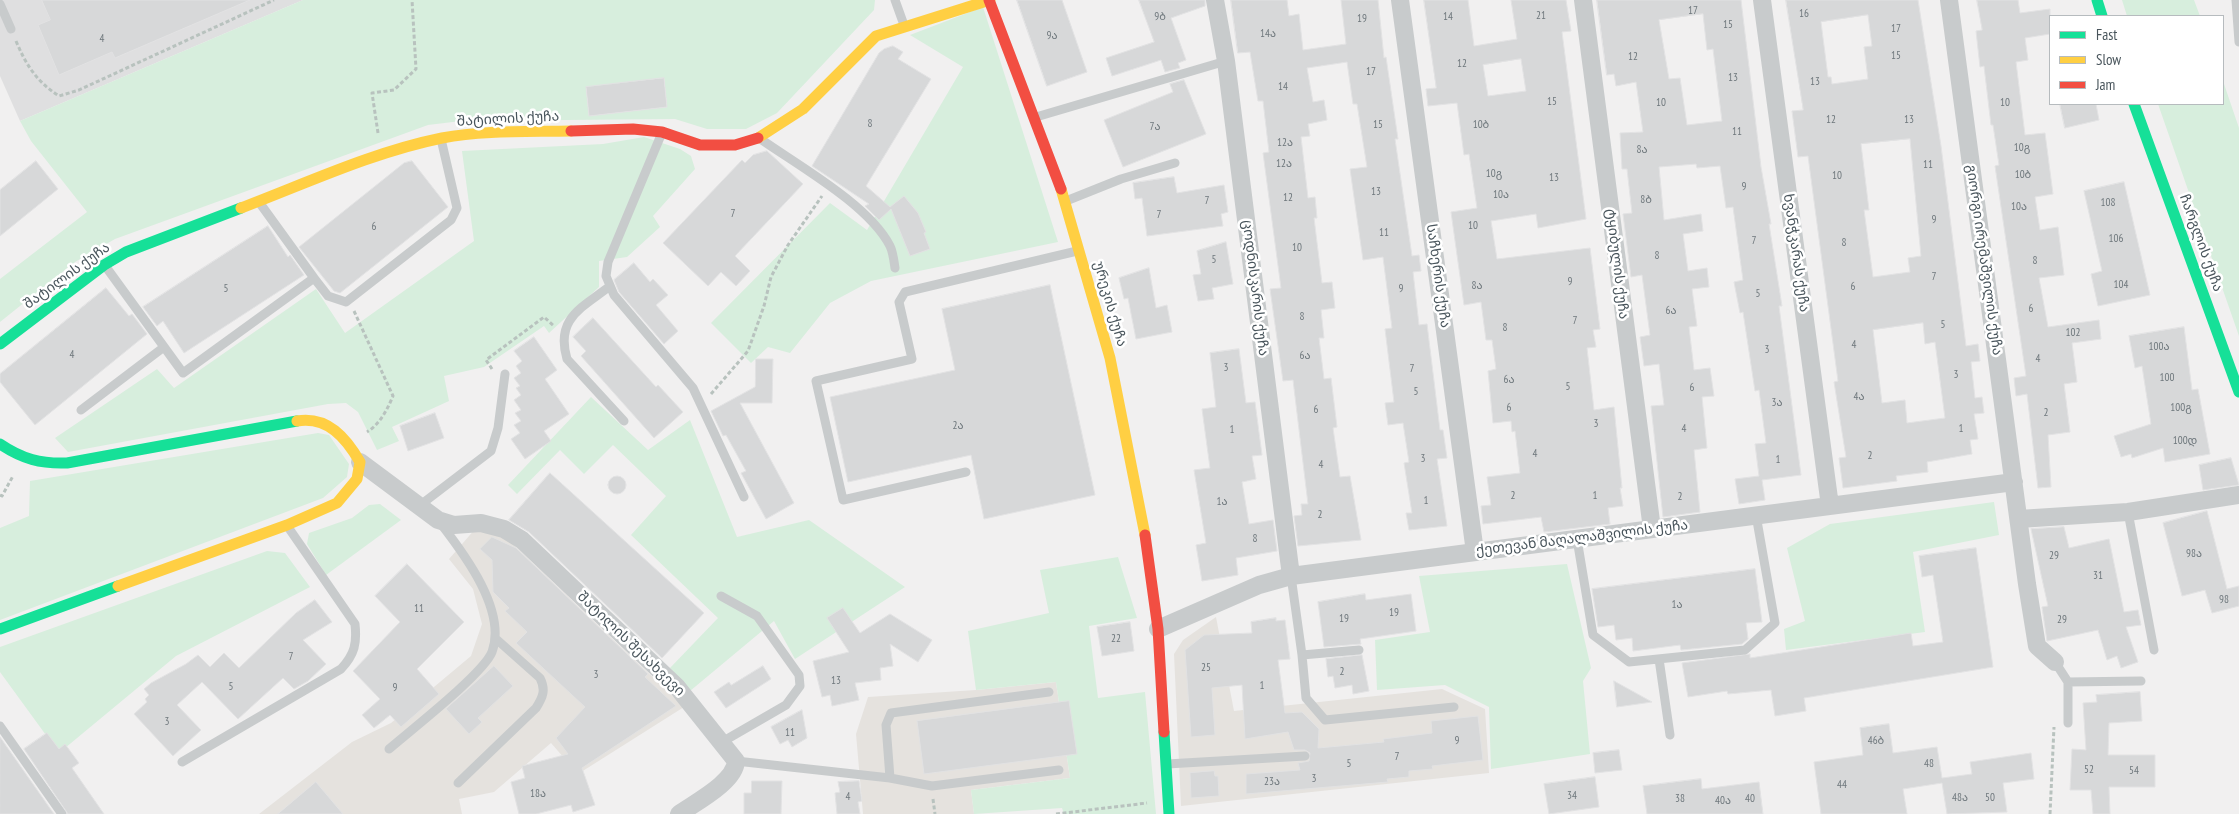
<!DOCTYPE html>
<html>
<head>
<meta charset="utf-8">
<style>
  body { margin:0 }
  #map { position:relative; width:2239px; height:814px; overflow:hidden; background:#f1f0f0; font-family:"PT Sans Narrow",sans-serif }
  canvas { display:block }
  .legend { position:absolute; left:2049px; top:15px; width:175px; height:90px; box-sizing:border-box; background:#fff; border:1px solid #b6bbbe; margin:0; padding:6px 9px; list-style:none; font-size:15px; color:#49555c }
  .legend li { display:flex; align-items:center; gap:10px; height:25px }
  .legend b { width:25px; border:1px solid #b6bbbe }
</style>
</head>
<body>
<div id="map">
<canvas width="2239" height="814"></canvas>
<ul class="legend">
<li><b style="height:6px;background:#16e098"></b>Fast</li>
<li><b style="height:6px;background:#ffcf43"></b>Slow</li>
<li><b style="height:6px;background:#f24e42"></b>Jam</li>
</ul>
</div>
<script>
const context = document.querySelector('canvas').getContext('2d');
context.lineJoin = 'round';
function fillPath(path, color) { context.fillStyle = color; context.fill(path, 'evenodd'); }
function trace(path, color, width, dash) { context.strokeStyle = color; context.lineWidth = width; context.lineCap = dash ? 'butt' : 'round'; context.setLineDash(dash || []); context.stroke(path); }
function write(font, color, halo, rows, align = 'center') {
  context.font = font + ' "PT Sans Narrow","Noto Sans Georgian",sans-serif'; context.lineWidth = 5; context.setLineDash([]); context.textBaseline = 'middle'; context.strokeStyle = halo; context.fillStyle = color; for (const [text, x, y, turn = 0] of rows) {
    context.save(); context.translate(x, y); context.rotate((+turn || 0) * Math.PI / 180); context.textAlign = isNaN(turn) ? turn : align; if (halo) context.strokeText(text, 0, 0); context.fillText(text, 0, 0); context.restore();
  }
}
const commercial = new Path2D(`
  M476,528L494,530L515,546L684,707L578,774L551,743L494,792L459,799L462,814H259L352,742L391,723L471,656L482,624L473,589L449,559Z
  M1216,617L1234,711L1442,689L1485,709L1489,773L1181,806L1174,654L1183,640Z
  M1056,682L1070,778L971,790L974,814H863L856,734L868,697L976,690Z`);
const education = new Path2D(`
  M0,0H303L20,121L0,76Z`);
const green = new Path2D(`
  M303,0H875L874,10L777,113L746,129H707L675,119L461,121L428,125L115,239L75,262L0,322V279L87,212L31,141L20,121ZM664,78L667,107L589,116L586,88Z
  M2122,0H2194L2200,16H2127Z
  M983,7L1058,242L871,281L830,303L790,353L768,347L751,363L711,323L830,203L867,230L963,67L910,35Z
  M2223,81L2239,128V336L2158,104H2223Z
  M644,137L680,149L691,156L695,169L653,216L660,227L627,257L599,261V287L549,333L544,326L484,367L444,376L449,401L392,427L399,441L377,450L358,412L346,403L328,404L68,452L55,438L157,369L174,388L316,289L345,333L474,241L462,151L603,144Z
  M591,397L648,450L690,420L737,537L809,520L905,587L795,659L774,621L690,691L670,668L718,618L631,535L666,496L613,445L584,474L560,450L517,494L508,485Z
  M318,433L329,435L349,464L347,477L323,498L0,620V528L29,516L30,481Z
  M1994,502L1999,535L1913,552L1925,632L1786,650L1784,629L1805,621L1787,548L1830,524Z
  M380,504L401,520L326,575L307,544L309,533L352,518L369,505Z
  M267,551L285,553L310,587L176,656L59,753L0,672V647Z
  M1118,557L1137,618L1089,626L1098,698L1145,692L1156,814H1064L1062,808L974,814L971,790L1070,778L1056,682L976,690L968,631L1049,613L1040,570Z
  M1567,564L1591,668L1583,681L1590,754L1491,769L1489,707L1445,685L1377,690L1375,640L1430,632L1419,576Z`);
const building = new Path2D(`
  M42,0H250L115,58L112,52L59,75L38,25L50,20Z
  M1017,0H1062L1087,72L1047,86Z
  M1139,0H1205V6L1171,18L1186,60L1178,63L1180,68L1165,72L1161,60L1112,76L1106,58L1154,42Z
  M1231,0H1287L1289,16L1299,14L1303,50L1346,44L1341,0H1378L1384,58L1386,57L1398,139H1395L1412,256L1419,255L1421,271L1413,272L1419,325L1427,324L1440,430H1443L1447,458L1437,459L1447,526L1409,530L1406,513H1412L1404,463L1409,462L1403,423L1388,425L1385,403L1394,402L1385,329L1392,328L1383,257L1363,260L1350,169L1367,167L1357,104H1353L1347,62L1307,68L1313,102L1324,100L1327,120L1308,124L1310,136L1301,137L1308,198L1315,197L1317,218H1314L1322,283L1332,282L1335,308L1321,310L1324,338H1319L1324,379L1331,378L1337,427L1333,428L1340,477L1350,476L1361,540L1298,546L1294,516L1302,515L1301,504H1308L1293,380L1283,381L1270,289L1281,288L1263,153L1269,152L1263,101H1258L1250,52L1238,53Z
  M1424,0H1468L1474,46L1517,39L1511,0H1566L1571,31L1562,32L1586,219L1538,228L1536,214L1491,221L1497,259L1590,248L1600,329L1593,330L1596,347L1587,348L1594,410L1614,407L1622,488H1620L1623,506L1608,508L1610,524L1544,532L1541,517L1483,524L1481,506L1491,505L1487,477L1520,473L1515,431L1512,432L1511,421L1493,423L1488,371L1496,369L1492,340H1486L1481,302L1464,305L1451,212L1477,208L1469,154L1464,155L1457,103L1428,106L1426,89L1436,88ZM1521,59L1526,91L1488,96L1483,65Z
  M1597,0H1741L1761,167L1771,224H1769L1782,306H1779L1801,475L1762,480L1765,500L1739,504L1735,479L1759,476L1755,444L1766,443L1759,390L1755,391L1743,312L1740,313L1734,282L1743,280L1733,207L1726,208L1720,166L1697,168L1696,164L1659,167L1664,220L1701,214L1703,231L1683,234L1688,271L1707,268L1709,287L1692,289L1697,326L1689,327L1694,370L1710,368L1714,396L1702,397L1707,448L1694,450L1700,512L1663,517L1651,406L1664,405L1659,364L1644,366L1640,337L1650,335L1642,275L1631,277L1623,214L1632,213L1627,169H1622L1620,133L1643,132L1636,82L1616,86L1614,74L1607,75ZM1703,14L1707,50L1713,49L1722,121L1687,125L1680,78L1669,79L1659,20Z
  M1786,0H1918L1941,146L1966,346L1978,344L1980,361L1971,362L1975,398L1982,397L1984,413L1974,414L1978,439L1970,440L1972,454L1927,462L1928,472L1896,476L1897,481L1843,488L1839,458L1846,457L1834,382L1838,381L1808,156L1798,157L1792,111L1803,110ZM1868,15L1872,46L1864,47L1868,79L1832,84L1831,77H1828L1821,22ZM1910,139L1921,256L1908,258L1910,272L1873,277L1864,210H1869L1861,144ZM1923,323L1925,344L1935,342L1945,418L1907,423L1905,400L1882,403L1873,330Z
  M1977,0H2018L2020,13L2050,9V34L2025,38L2028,60L2016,62L2025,135L2045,133L2053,194L2035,197L2040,230L2058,227L2064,275L2039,278L2048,327L2099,320L2101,339L2072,343L2077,382L2064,384L2070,432L2048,435L2051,487L2038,488L2027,394L2016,396L2014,378L2026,376L1995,166L1999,165L1993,125H1991L1984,66L1980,67L1976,31L1982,30Z
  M893,46L903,52L898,59L931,79L866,186L890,207L904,196L918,213L926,232L924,233L930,249L910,256L891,209L879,220L865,206L869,204L812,166L879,53L884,49Z
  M664,78L667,107L589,116L586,87Z
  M1184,80L1206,134L1123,167L1104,120L1173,92L1170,84Z
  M2060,104H2096L2099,120L2065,128Z
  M767,151L803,184L735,256L750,271L736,286L721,272L708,286L663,243L742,160L745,163L753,155Z
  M36,161L58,189L0,236V190Z
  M412,161L448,207L340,293L334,291L299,247L404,163Z
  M1174,177L1177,193L1224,185L1228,212L1221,214L1223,226L1147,236L1142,198L1135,199L1133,183Z
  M2124,182L2150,295L2098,306L2091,274L2102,271L2084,191Z
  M268,226L288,257L290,255L304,275L184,353L163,321L157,326L143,307Z
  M1226,242L1233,284L1212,288L1214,299L1198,301L1193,275L1201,274L1197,251Z
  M634,263L650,282L653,279L668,295L656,305L678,331L664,344L619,292L614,280Z
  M1149,268L1156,308L1167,305L1172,332L1136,339L1128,298L1124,299L1119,278Z
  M1050,285L1095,495L984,519L971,455L848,482L830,397L955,370L942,309Z
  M106,288L129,316L132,314L147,334L35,425L0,382V374Z
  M593,318L656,387L658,385L683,412L654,438L581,356L586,351L573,337Z
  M2184,327L2192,390L2198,389L2210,454L2165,462L2163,448L2132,458L2131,454L2121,457L2114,436L2151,424L2142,366L2135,368L2129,336Z
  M534,337L557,370L545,379L569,414L544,431L551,441L525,459L511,439L520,433L514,425L521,421L515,413L521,410L514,400L521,395L516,388L520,386L514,378L521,373L516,366L522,361L514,351Z
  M1239,349L1246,403L1255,402L1262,455L1252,456L1256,479L1242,482L1249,524L1273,520L1277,551L1236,558L1238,575L1202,581L1196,545L1206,543L1194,470L1210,468L1202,409L1216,407L1210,353Z
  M756,359H773L772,403H740L794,503L766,519L741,473L746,471L726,435L723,436L711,411L755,387Z
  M435,413L444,438L408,451L400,426Z
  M2231,458L2239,485L2203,490L2199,465Z
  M550,473L704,613L662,658L529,532L509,520Z
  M608 485a9 9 0 1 1 18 0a9 9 0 1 1-18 0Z
  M2207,511L2227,589L2239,586V606L2212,613L2205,590L2182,596L2163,523Z
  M2064,527L2069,548L2109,539L2124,612L2138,610L2141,625L2126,627L2138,662L2121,668L2117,656L2107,660L2098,630L2047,641L2042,607L2048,606L2031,529Z
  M492,537L516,548L648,674L645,677L676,706L582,768L595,805L573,812L571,805L536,814H519L511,782L525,778L522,766L568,754L556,738L585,707L516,643L527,632L505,611L509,608L493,592L492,560L480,549Z
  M1976,548L1993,667L1804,698L1806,711L1775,716L1771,690L1728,694L1727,691L1688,697L1682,663L1750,654V658L1911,633L1913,646L1943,642L1933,575L1922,577L1919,556Z
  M407,564L464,622L417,669L439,694L401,727L390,715L374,728L362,715L380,699L353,671L400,622L375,596Z
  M1755,569L1762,622L1746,623L1748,639L1742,644L1681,650L1680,645L1633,651L1632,638L1616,640L1614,625L1598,627L1592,589Z
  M1365,594L1366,600L1411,594L1416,631L1360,639L1361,644L1324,647L1318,602Z
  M315,600L332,622L303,640L326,664L308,681L294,689L283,678L238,719L202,682L177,705L201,730L173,756L134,714L147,702L145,699L149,695L144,689L151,683L186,664L198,655L210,667L224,653L239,668L296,613Z
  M843,608L860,633L890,614L932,640L918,662L890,644L893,666L880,668L881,680L855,683L859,700L832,706L830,695L822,697L813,661L849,652L827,618Z
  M1276,618V621L1285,620L1290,659L1278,660L1285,713L1302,712L1319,729L1318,748L1384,742L1383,739L1432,733L1431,721L1478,716L1483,760L1432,766L1433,769L1409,771V777L1387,779L1388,782L1246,794V774L1300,770L1298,763L1309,761L1310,753L1305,750H1294L1288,732L1245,739L1242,685L1212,688L1215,735L1191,737L1185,650L1204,635L1252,633L1251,622Z
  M1130,622L1134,651L1102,656L1097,627Z
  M1362,655L1369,691L1353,694L1352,685L1335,688L1333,676L1328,677L1326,659Z
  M494,666L513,686L478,718L482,722L469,734L446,709Z
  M763,666L771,679L726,708L714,692L729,682L731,685Z
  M1614,681L1652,702L1617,707Z
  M2140,692L2142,721L2109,723L2108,755H2155V787H2109L2110,814H2093L2091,790H2070L2072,749L2086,750L2083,703L2097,702L2096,695Z
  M1069,701L1077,754L924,774L917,721Z
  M802,710L807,738L792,747L788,740L780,744L771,727Z
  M1889,724L1893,753L1937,747L1942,778L1972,774L1970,762L2031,753L2034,779L2003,783L2007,812L1947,814L1942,783L1903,789L1907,814H1821L1814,762L1863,755L1860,728Z
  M47,733L59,749L65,744L79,763L72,768L104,814H68L24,749Z
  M0,737L54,814H0Z
  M1619,750L1622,770L1595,773L1593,753Z
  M1214,771L1215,776H1218L1219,796L1191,798L1190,773Z
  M1595,777L1599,807L1549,814L1544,784Z
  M1701,779L1702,789L1759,782L1763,814H1647L1643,786Z
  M752,781H782L781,814H744V793H751Z
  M859,781L862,801L858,802L860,814H837L835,793L840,792L838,782Z
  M316,782L343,814H278Z`);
const path = new Path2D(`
  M16,41C26,65 37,82 59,96L79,90L274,0
  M378,133L372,93L394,90L416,69L412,0
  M354,311L393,396C387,410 380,424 367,432
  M492,369L486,360L544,317L554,326
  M711,394L748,351L764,306L771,277L788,245L822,196
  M0,495L2,496L13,476
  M933,799L935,814
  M1056,814L1147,803
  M2050,814L2054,727`);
const lane = new Path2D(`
  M895,0L904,25
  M2236,0L2239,42
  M0,4L11,29
  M1036,117L1226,61
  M661,135L608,262L606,276L614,295L693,388L744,497
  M762,140C799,166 869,205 890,246C893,252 894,261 895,268
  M1066,201L1121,179L1175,163
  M106,267L183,373L314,278L259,202
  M314,278L328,296L346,302L451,220L457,208L441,139
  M610,286C582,308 555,318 567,359L624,421
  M81,410L164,347
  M966,472L843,500L816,381L912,359L899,302L905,292L1077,251
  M419,506L491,451L498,428L505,374
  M2128,512L2154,650
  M1577,539L1593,635L1629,662L1745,650L1775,623L1756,515
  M1291,576L1302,655L1306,698L1325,720L1454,707
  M721,596L757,616L799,675L800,686L786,705L722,742
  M1302,655L1359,650
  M1659,659L1670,735
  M2055,662L2068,682L2141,681
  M2068,723V682
  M0,726L62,814
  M389,749C411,730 483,674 492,652C507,611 465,555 441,524
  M736,761L890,778L932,786L1059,770
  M182,762L341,669C355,654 357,643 355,624L288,527
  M1167,764L1305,756
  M890,778L886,725L891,713L1049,692
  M458,783L536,708C543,697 546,690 540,678L495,638`);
const street = new Path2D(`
  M1215,0L1226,61L1291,576
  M1400,0L1475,552
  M1583,0L1652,529
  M1762,0L1830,506
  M1949,0L2027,584L2037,646L2055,662
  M360,462L438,520L454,525L481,523L504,529L522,540L677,687L736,761C735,782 696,802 679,814
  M2019,519L2128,512L2239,495
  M1158,629L1259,585L1291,576L2014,482`);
const fast = new Path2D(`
  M2097,0L2102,16
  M2134,104L2239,392
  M0,344L104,265L126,252L241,208
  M0,444C22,459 41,464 67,463L297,421
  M0,629L118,586
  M1164,732L1169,814`);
const slow = new Path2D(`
  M758,138L803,109L876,36L990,0
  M1061,189L1110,358L1145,535
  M241,208C307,183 373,152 442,138C484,130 528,132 571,131
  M118,586L287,525L337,503L357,479L360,462C346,438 328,416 297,421`);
const jam = new Path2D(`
  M989,0L1061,189
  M571,131L633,129L662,132L700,145H735L758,138
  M1145,535L1158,629L1164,732`);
const numberNames = [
  ["17",1693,11],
  ["16",1804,14],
  ["21",1541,16],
  ["9ბ",1160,17],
  ["14",1448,17],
  ["19",1362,19],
  ["15",1728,25],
  ["17",1896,29],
  ["14ა",1268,34],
  ["9ა",1052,36],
  ["4",102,39],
  ["15",1896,56],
  ["12",1633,57],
  ["12",1462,64],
  ["17",1371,72],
  ["13",1733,78],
  ["13",1815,82],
  ["14",1283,87],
  ["15",1552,102],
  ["10",1661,103],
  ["10",2005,103],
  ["12",1831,120],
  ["13",1909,120],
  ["8",870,124],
  ["15",1378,125],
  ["10ბ",1481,125],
  ["7ა",1155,127],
  ["11",1737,132],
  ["12ა",1285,143],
  ["10გ",2022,148],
  ["8ა",1642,150],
  ["12ა",1284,164],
  ["11",1928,165],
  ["10გ",1494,174],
  ["10ბ",2023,175],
  ["10",1837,176],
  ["13",1554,178],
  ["9",1744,187],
  ["13",1376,192],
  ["10ა",1501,195],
  ["12",1288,198],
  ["8ბ",1646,200],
  ["7",1207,201],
  ["108",2108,203],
  ["10ა",2019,207],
  ["7",733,214],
  ["7",1159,215],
  ["9",1934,220],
  ["10",1473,226],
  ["6",374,227],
  ["11",1384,233],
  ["106",2116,239],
  ["7",1754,241],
  ["8",1844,243],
  ["10",1297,248],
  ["8",1657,256],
  ["5",1214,260],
  ["8",2035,261],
  ["7",1934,277],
  ["9",1570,282],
  ["104",2121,285],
  ["8ა",1477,286],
  ["6",1853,287],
  ["5",226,289],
  ["9",1401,289],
  ["5",1758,294],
  ["6",2031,309],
  ["6ა",1671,311],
  ["8",1302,317],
  ["7",1575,321],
  ["5",1943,325],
  ["8",1505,328],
  ["102",2073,333],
  ["4",1854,345],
  ["100ა",2159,347],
  ["3",1767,350],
  ["4",72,355],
  ["6ა",1305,356],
  ["4",2038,359],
  ["3",1226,368],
  ["7",1412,369],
  ["3",1956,375],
  ["100",2167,378],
  ["6ა",1509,380],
  ["5",1568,387],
  ["6",1692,388],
  ["5",1416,392],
  ["4ა",1859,397],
  ["3ა",1777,403],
  ["6",1509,408],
  ["100გ",2181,408],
  ["6",1316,410],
  ["2",2046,413],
  ["3",1596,424],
  ["2ა",958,426],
  ["4",1684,429],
  ["1",1961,429],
  ["1",1232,430],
  ["100დ",2185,441],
  ["4",1535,454],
  ["2",1870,456],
  ["3",1423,459],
  ["1",1778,460],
  ["4",1321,465],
  ["2",1513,496],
  ["1",1595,496],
  ["2",1680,497],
  ["1",1426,501],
  ["1ა",1222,502],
  ["2",1320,515],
  ["8",1255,539],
  ["98ა",2194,554],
  ["29",2054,556],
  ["31",2098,576],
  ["98",2224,600],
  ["1ა",1677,605],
  ["11",419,609],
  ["19",1394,613],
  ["19",1344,619],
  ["29",2062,620],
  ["22",1116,639],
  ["7",291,657],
  ["25",1206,668],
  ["2",1342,672],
  ["3",596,675],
  ["13",836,681],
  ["1",1262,686],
  ["5",231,687],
  ["9",395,688],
  ["3",167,722],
  ["11",790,733],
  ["9",1457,741],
  ["46ბ",1876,741],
  ["7",1397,757],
  ["5",1349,764],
  ["48",1929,764],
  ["52",2089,770],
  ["54",2134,771],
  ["3",1314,779],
  ["23ა",1272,782],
  ["44",1842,785],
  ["18ა",538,794],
  ["34",1572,796],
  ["4",848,797],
  ["48ა",1960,798],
  ["50",1990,798],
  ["38",1680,799],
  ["40",1750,799],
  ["40ა",1723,801]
];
const streetNames = [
  ["შატილის ქუჩა",508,119,-3],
  ["ჩარგლის ქუჩა",2201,243,70],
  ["ხვანჭკარას ქუჩა",1796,253,82],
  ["გიორგი ირემაშვილის ქუჩა",1984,260,82],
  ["ტყიბულის ქუჩა",1617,264,83],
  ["შატილის ქუჩა",67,276,-36],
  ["საჩხერის ქუჩა",1438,276,82],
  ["ცოდნისკარის ქუჩა",1255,288,83],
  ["ურეკის ქუჩა",1110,304,74],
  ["ქეთევან მაღალაშვილის ქუჩა",1582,538,-7],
  ["შატილის შესახვევი",631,644,44]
];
fillPath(commercial, '#e5e2de');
fillPath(education, '#dfdfe0');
fillPath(green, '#d7eedd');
fillPath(building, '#d7d8d9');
trace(building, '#e2e2e3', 1);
trace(path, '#b8c2be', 3, [4, 2.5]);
trace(lane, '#c8cbcc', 9);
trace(street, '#c8cbcc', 18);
trace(fast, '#16e098', 11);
trace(slow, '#ffcf43', 11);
trace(jam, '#f24e42', 11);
write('11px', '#6e777c', null, numberNames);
write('14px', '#49555c', '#fff', streetNames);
</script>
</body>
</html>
